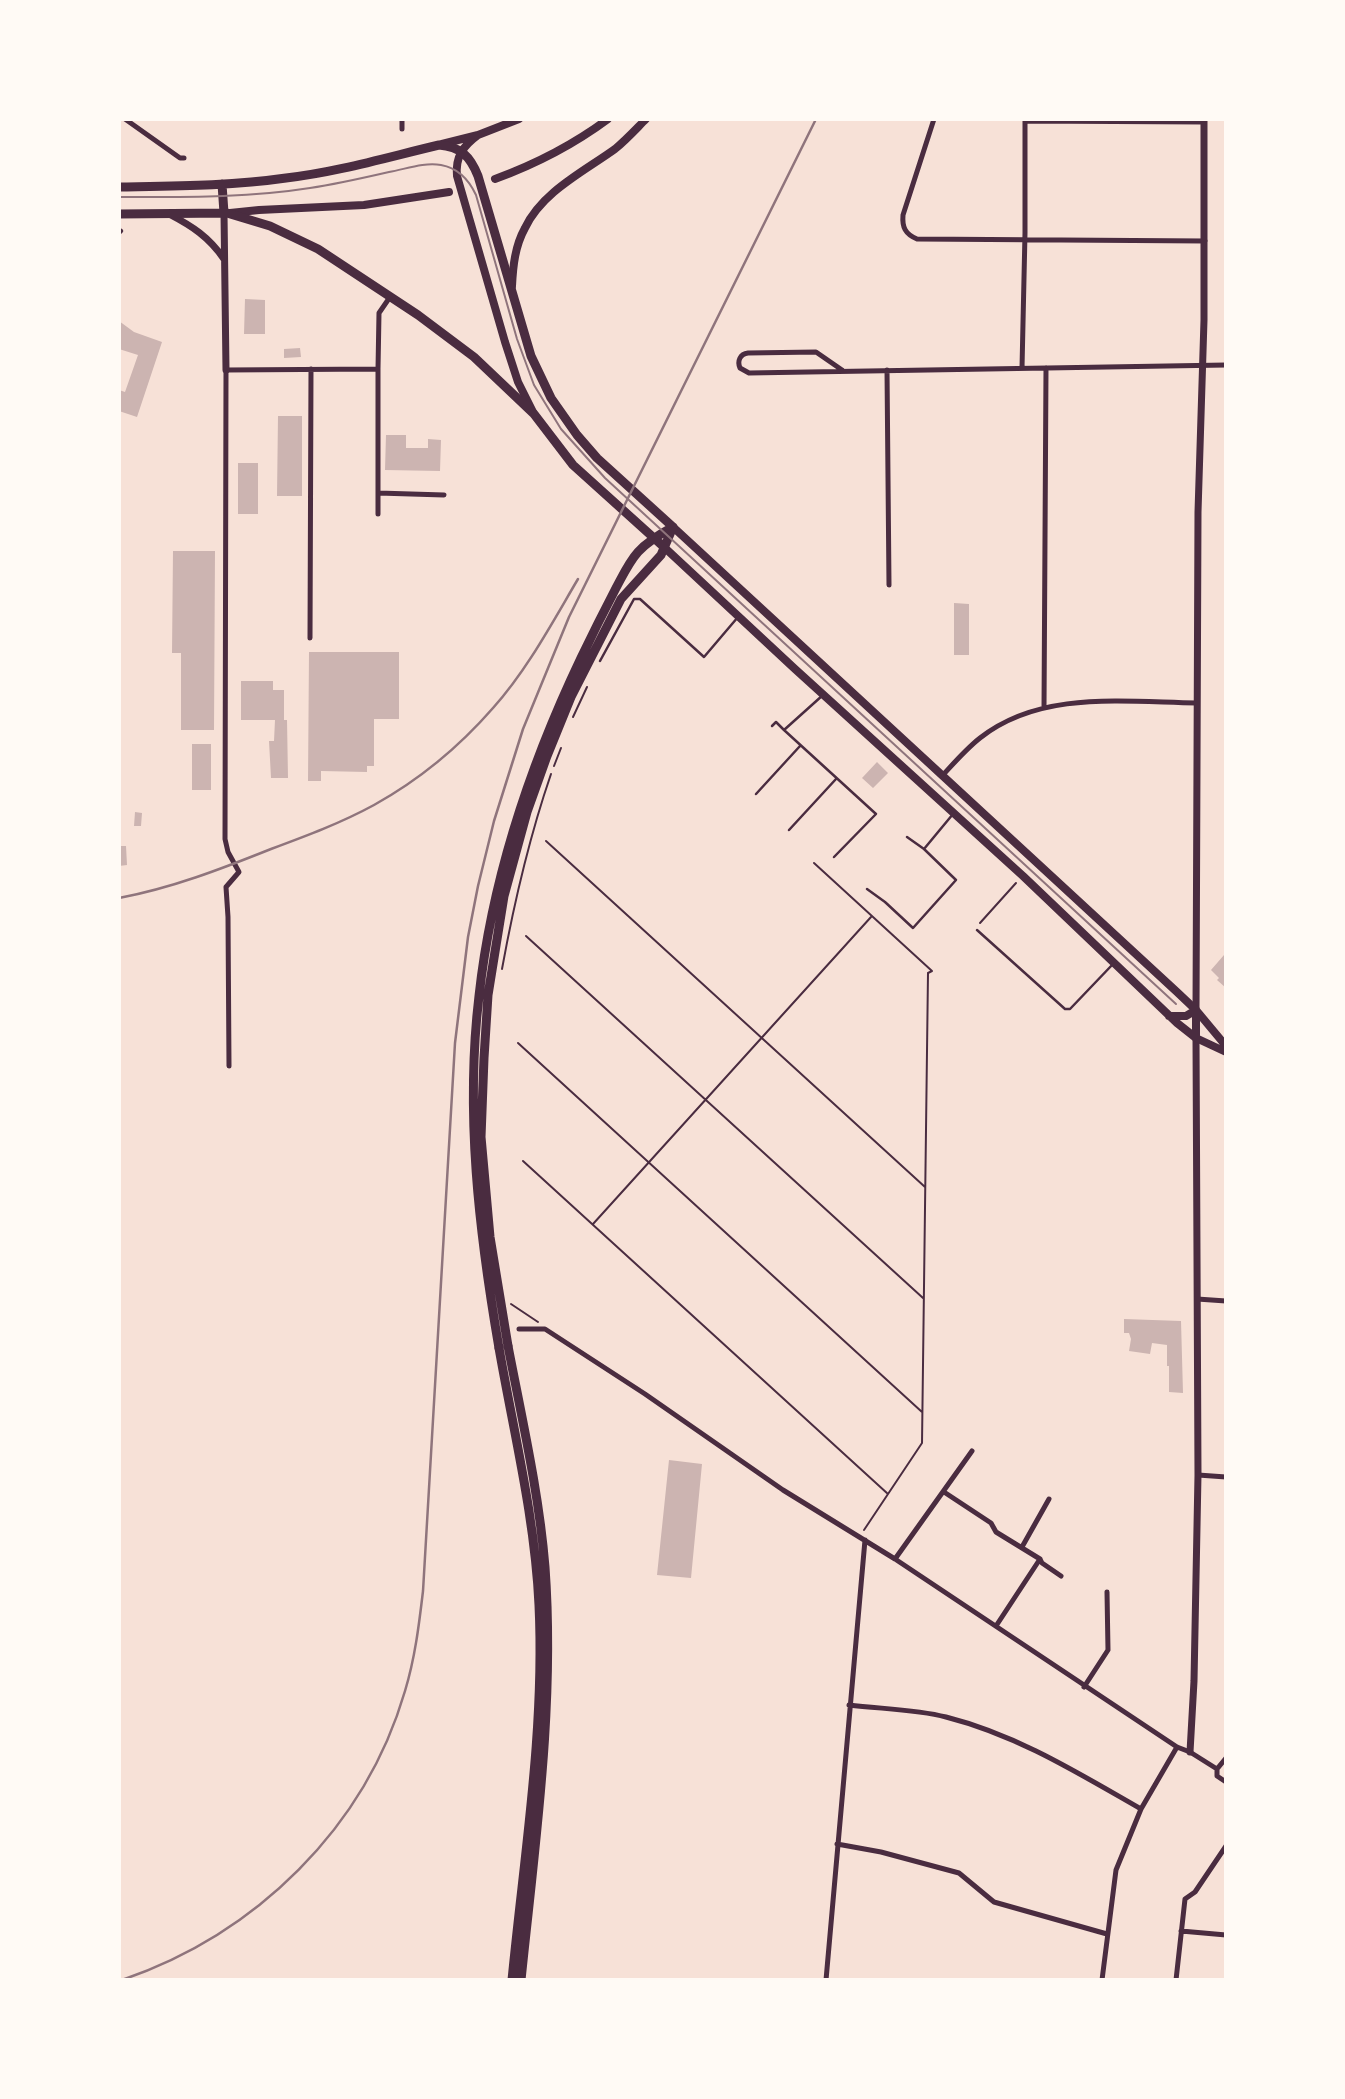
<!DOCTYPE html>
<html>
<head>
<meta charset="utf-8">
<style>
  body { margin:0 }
  #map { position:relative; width:1345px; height:2099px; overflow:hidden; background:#f7e1d7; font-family:Overpass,sans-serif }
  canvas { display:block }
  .frame { position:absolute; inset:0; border:121px solid #fffaf5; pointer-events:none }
</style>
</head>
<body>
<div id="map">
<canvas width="1345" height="2099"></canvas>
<div class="frame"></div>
</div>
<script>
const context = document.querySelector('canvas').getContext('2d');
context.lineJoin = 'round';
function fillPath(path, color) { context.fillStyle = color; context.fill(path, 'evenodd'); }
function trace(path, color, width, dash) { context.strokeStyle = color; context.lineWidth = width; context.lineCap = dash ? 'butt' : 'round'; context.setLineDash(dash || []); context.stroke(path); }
const building = new Path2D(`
  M245,299L265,300V334H244Z
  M119,321L134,332L162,342L137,417L119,411V390L125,392L138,355L119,349Z
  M300,348L301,357L284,358V349Z
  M278,416H302V496H277Z
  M386,435H406V448H428V439L441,440L440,471L385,470Z
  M238,463H258V514H238Z
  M173,551H215L214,730H181V653H172Z
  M954,603L969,604V655H954Z
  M309,652H399V719H374V766H367V772L321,771V781H308Z
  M241,681H273V690H284V720H287L288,778H271L269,741H274L275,720H241Z
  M192,744H211V790H192Z
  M877,762L888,773L873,788L862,778Z
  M135,812L142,813L141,826H134Z
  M119,846H126L127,865L119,866Z
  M1224,955L1226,956V988L1217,980L1219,978L1211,970Z
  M1124,1319L1181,1321L1183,1393L1169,1392V1366H1167V1345L1152,1343L1150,1354L1129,1351L1131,1339L1129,1333H1124Z
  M669,1460L702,1464L691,1578L657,1575Z`);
const path = new Path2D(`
  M573,717L587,687
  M554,766L561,748
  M546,841L925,1187
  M814,863L932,971L928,973L922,1443L864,1530
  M980,923L1016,883
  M526,936L923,1298
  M502,969C514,903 529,838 551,774
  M518,1043L922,1412
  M523,1161L888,1494
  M593,1224L871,917
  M511,1304L538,1322`);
const service = new Path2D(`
  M600,661L634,599H640L704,657L738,617
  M772,726L776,722L784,730L823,695
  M784,730L876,814L834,857
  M756,794L800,746
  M789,830L836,779
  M924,849L953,814
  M867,889L885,902L913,928L956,880L924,849L907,837
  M977,930L1065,1009H1070L1113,964`);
const pedestrian = new Path2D(`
  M119,233L121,231`);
const minor = new Path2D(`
  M125,119L180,158H184
  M934,119L903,215C902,227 905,234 917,239L1205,241
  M1025,121L1204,122
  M402,129V119
  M1022,368L1025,233V119
  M378,369L379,313L390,297
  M842,370L816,352L748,353C740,354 737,361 740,368L749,373L1226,365
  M887,370L889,585
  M378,493L444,495
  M310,638L311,369
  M1044,708L1046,368
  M942,776C954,763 966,749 980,738C1041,690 1124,702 1197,703
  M229,1066L228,917L226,887L239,872L228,852L225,839L226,370L378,369V514
  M1197,1299L1226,1301
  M519,1329H545L645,1394L783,1490L895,1559L1177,1747L1190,1752L1217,1769V1776L1226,1782
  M1198,1475L1226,1477
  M944,1492L991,1523L996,1532L1040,1559L996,1626
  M1022,1547L1049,1499
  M895,1559L972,1451
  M1040,1559L1042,1563L1061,1576
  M1084,1687L1108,1650L1107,1592
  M849,1705C881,1709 915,1709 946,1717C1017,1735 1078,1773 1141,1809
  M1217,1769L1226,1758
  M837,1844L881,1852L959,1873L994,1902L1107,1934
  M1181,1931L1226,1935
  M826,1980L865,1540
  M1102,1980L1116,1870L1141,1809L1177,1747
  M1176,1980L1185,1899L1195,1892L1226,1846`);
const tertiary = new Path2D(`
  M224,213L226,370
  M169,214C192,226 209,237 224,259
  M1196,1010L1198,512L1204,320V119
  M1190,1752L1194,1681L1198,1475L1196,1038`);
const secondary = new Path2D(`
  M478,135C463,146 455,157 457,176L505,342L518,382L533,412
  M442,144L478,135L519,119
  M495,179C536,164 573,145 608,119
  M230,213L259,210L364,205L449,192
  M512,286C513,266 515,246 525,228C542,192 583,172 615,149C626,140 636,129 646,119
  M673,527L1177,992L1196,1010L1226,1046
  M665,548L795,669L1023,876L1177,1023L1196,1038L1226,1052
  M1169,1016H1186L1196,1010
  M1196,1038V1010`);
const primary = new Path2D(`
  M222,184L224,213
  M119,187C175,186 231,186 286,178C338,172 388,157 439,145C461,147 470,156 478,176L531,356L551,398L577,435L597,458L673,527
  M119,214L227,213L270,226L318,249L418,315L474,357L534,414L573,465L665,548
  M508,1346L490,1237L481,1137L484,1058L488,995L504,896L527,812L547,756L571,697L621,599L661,555L673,527
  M499,1348C479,1232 465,1113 479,996C492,878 530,765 581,658C592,635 604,611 616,588C623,575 629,562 638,552C648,541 660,534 673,527`);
const trunk = new Path2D(`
  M508,1346C522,1419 539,1493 545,1567C555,1705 535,1843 521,1980
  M499,1348C514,1434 535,1518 539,1605C545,1730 524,1856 512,1980`);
const tram = new Path2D(`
  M119,197C183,197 247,198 310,188C337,184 363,178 389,172C406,169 424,162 441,165C458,168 469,180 476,195L517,339L534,385L561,429L605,478L1176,1004`);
const rail = new Path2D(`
  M119,898C172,888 221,869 271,849C306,836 341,823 374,805C419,780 459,747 493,708C527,670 552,623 578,579
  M122,1980C256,1934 365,1828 405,1691C415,1658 419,1625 423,1591L455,1043L468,937L478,886L494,821L523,729L569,617L816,119`);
fillPath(building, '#ccb4b1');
trace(path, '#4a2c40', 2);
trace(service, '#4a2c40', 2.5);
trace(pedestrian, '#4a2c40', 4.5);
trace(minor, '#4a2c40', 5);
trace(tertiary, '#4a2c40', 7);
trace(secondary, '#4a2c40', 8);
trace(primary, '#4a2c40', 9);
trace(trunk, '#4a2c40', 9);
trace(tram, '#8f747c', 2);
trace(rail, '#8f747c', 2.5);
</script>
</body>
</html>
